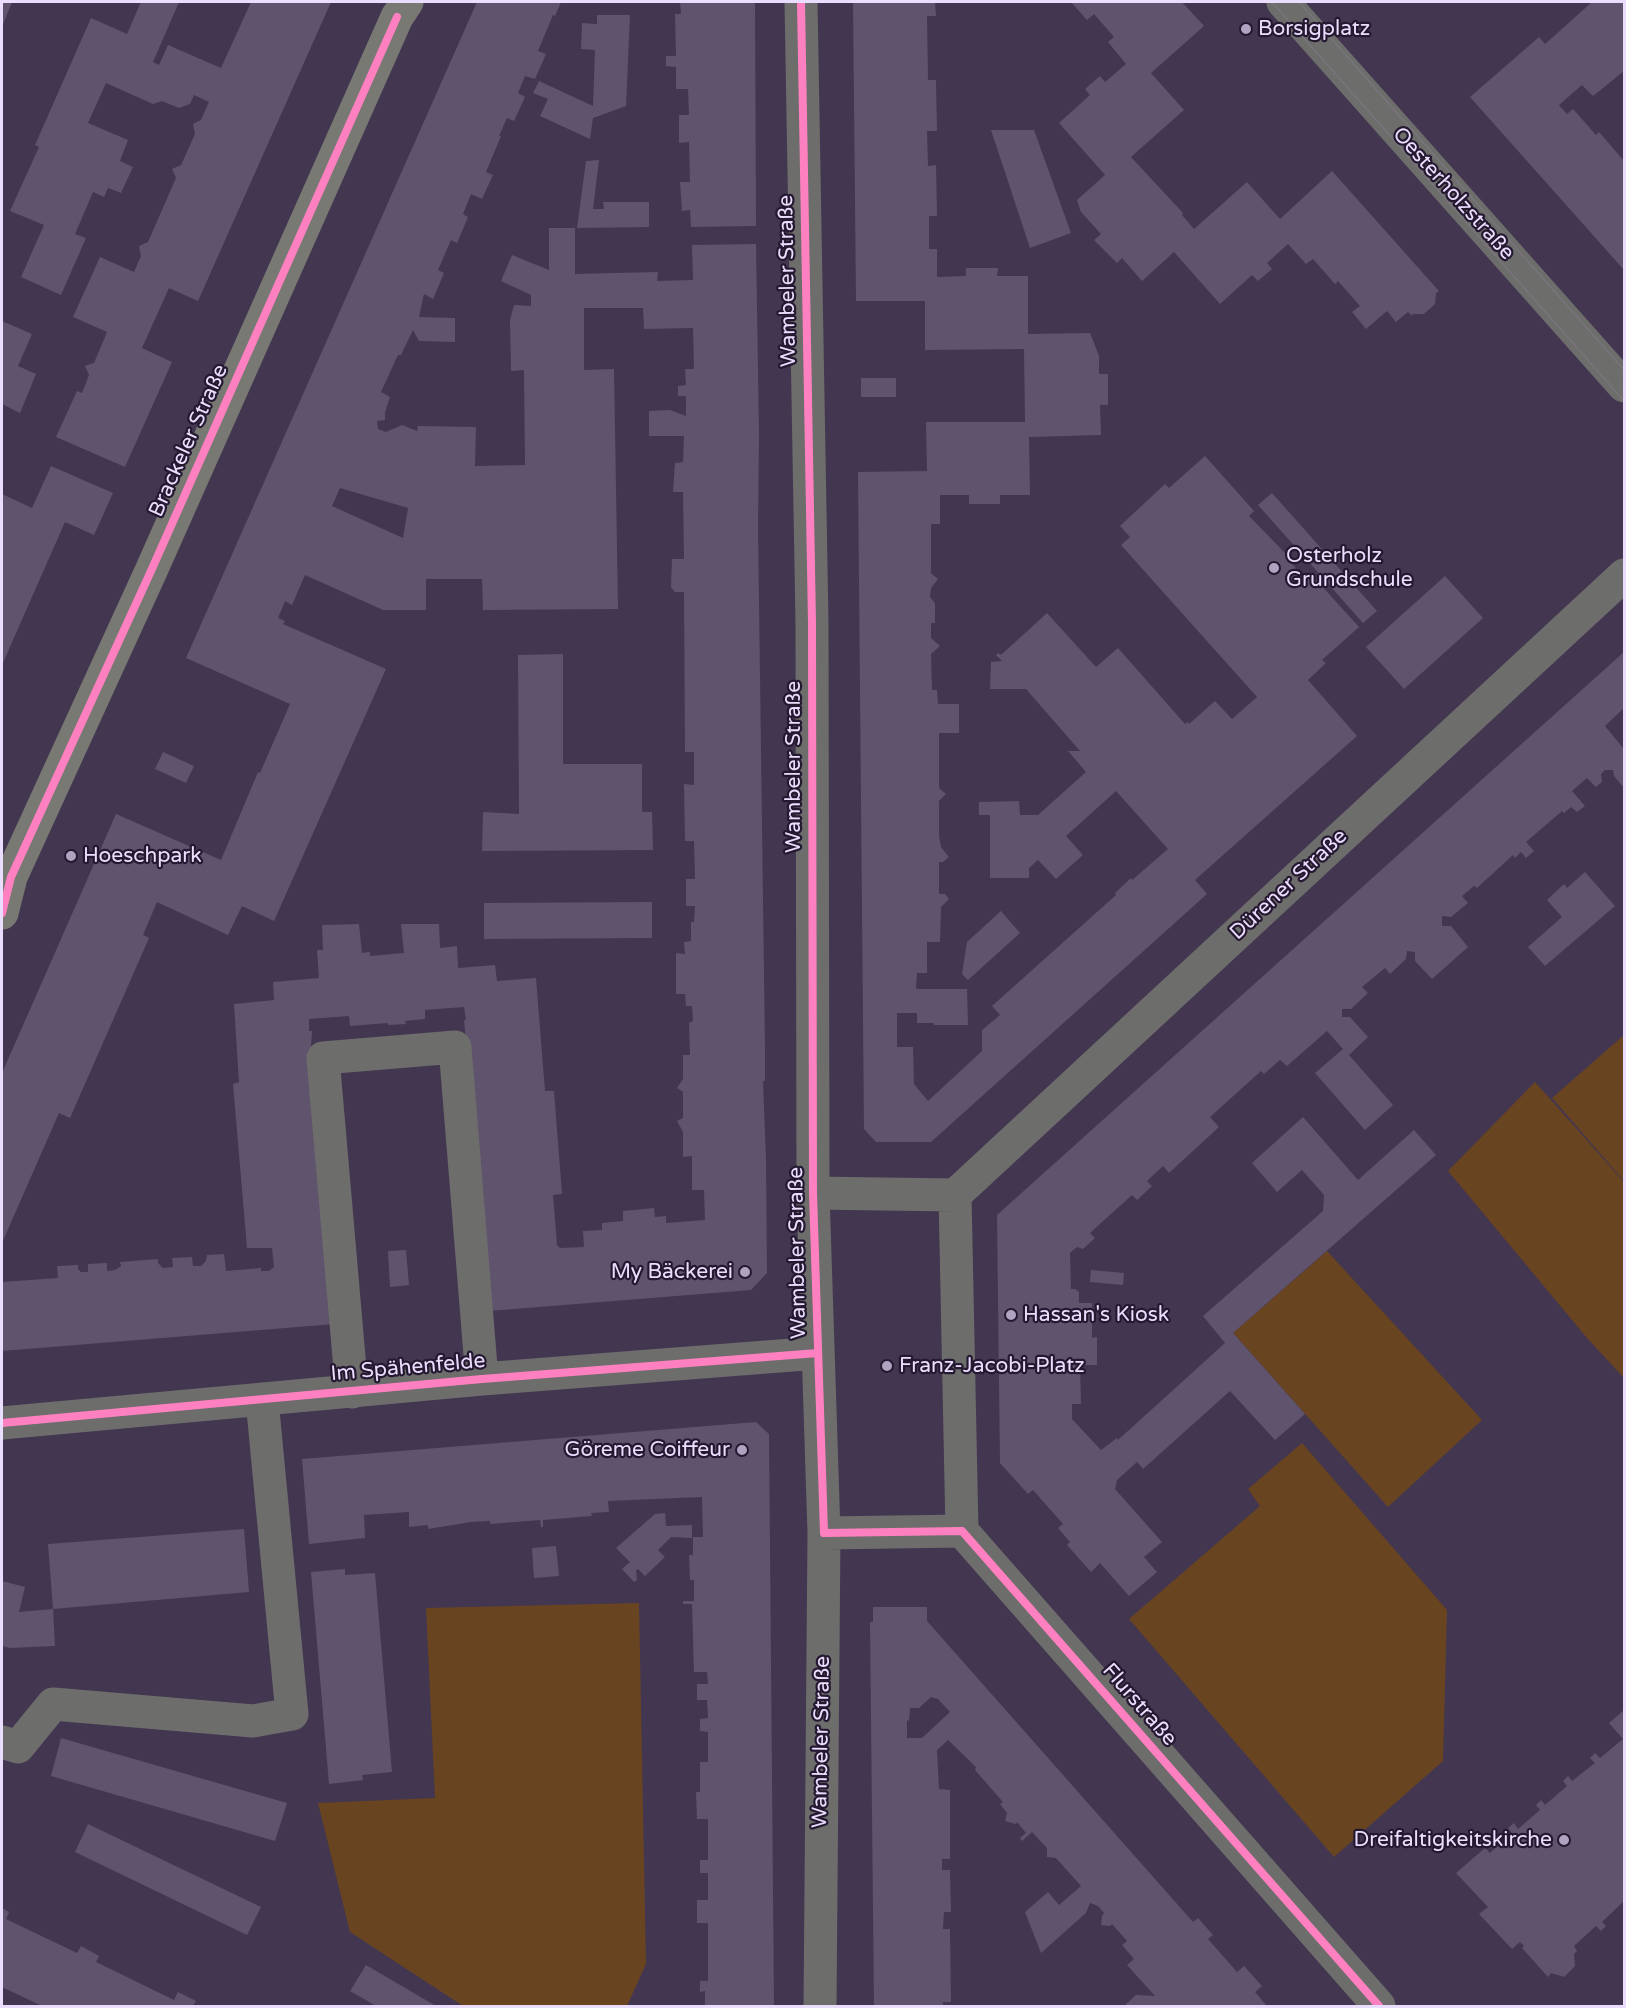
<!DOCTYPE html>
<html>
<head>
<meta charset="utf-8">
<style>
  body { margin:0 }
  #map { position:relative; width:1626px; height:2008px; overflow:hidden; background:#433651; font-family:"Varela Round",sans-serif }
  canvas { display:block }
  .frame { position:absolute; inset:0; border:3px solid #ebddfe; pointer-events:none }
</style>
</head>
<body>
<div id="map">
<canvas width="1626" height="2008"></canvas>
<div class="frame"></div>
</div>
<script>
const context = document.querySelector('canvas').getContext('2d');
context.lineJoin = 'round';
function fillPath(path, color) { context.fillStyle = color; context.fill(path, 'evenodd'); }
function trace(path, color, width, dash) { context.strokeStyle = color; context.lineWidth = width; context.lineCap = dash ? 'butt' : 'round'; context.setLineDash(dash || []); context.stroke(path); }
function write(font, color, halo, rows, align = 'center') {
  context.font = font + ' "Varela Round",sans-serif'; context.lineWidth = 4.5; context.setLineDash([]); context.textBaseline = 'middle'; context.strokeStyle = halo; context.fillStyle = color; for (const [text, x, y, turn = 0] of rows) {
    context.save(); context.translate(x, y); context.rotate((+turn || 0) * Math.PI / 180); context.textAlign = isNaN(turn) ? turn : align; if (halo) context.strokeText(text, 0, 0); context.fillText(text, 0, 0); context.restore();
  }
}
const green = new Path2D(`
  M1624,1035V1181L1552,1098Z
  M1535,1082L1624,1182V1378L1587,1338L1448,1171Z
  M1327,1251L1482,1420L1388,1507L1233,1333Z
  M1302,1443L1447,1610L1443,1761L1334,1857L1129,1619L1260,1506L1248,1489Z
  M639,1603L646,1964L627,2006H463L350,1932L318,1803L435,1798L426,1608Z`);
const building = new Path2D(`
  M2,2H12L2,27Z
  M141,2H179L153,62L159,65L168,45L221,68L251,2H331L198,301L169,288L142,348L172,362L125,467L56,437L77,391L82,393L86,383L89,375L85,366L94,363L107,332L73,317L100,257L134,272L141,256L139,246L148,242L176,178L172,169L181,165L195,134L193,124L201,120L209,102L194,95L190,104L179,108L162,101L153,104L106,83L88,123L128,140L120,161L133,167L121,193L108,188L104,197L93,192L75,234L86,238L61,295L21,277L44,225L10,211L39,147L35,145L91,18L127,34Z
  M477,2H561L555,16L553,15L538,51L546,54L535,79L525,76L518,93L525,97L514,121L507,118L499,136H501L486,172L493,175L482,199L471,194L463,214L468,217L457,243L451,240L438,270L444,273L433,299L424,294L419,317L455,318V342L419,341L413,330L401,355H398L381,392L390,397L385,412V420L377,421L378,429L386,432L402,425L417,431L418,426L476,427L475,466L525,465L524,370L511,371L510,320L514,305L531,306V295L501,281L512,255L549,270V228H575V274L658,272L657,281L693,280L692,245L756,244L759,435L758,527L765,1049V1081H763L766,1159L767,1273L751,1290L489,1311L464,1020H466L464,1007L425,1010V1019L405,1021L406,1024L388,1025V1023L350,1026L349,1016L309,1019V1031H312L311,1046L335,1324L2,1351V1282L58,1278L57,1266L78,1265V1269L81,1272H88V1264L107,1263V1271L115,1270L121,1266L120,1262L158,1259V1263L163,1268L173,1267L172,1258L192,1257L193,1266H201L206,1261L207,1255L224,1254L226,1271L261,1268V1271H269L274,1267L272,1248H247L233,1084L239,1082L234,1004L274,1000L273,982L319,978L317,950H323L322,925L359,924L362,953L370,952V956L404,953L401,924H439L440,948L457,946L458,968L495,965L497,981L536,978L545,1091H554L562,1194L553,1195L557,1245L560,1248L584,1247L583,1231L602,1230V1223L623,1221V1211L654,1208L655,1217L666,1216V1223L705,1220L704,1190H692V1156L683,1157V1132L677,1121L683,1118V1092L677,1088L683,1079V1055H690L689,1023L693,1021L692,1006H686L685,994H676V953L685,954L684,942L691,941V922H694L695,906H686V879H695L694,841H685L684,784L694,785V752H685L684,592H675L671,587L672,559H684L683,492H673L675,463L683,462L684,436H649V411L670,410L686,416V396H678V386L686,385L685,369H694L693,328L644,329L643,308H584V370L614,369L618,609L483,610L482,579H426V610H383L305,575L292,605L285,601L278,618L285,621L283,624L386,669L274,921L242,906L228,935L157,902L143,935L149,938L70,1118L59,1113L2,1243V1073L116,814L221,860L258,772L260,773L290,704L186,658ZM340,488L408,508L403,538L332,506Z
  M680,2H755L756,226L691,227L690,210L682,211L680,182H690L689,142L679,143V115H689L688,89H676V67L666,66V56H676L675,14H681Z
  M853,2H935L936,16H927L928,80H936L937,131H927L928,166L936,165L937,216H929V249H937V277L966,276V268H998L997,276H1028V334L1090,333L1099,356V374H1108V405H1100L1101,435L1029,437L1030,495H1000V504H969V495H940V524H931V573L938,579L931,588L930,597L935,603V623H931V638L940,646L931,654L932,690H937L938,704H959V733H939V788L946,794L939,801V836L941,847L949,857L943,862H939V894H945L949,899L941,907L940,942H927V973H917L916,989H967L968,1025H934V1023H917V1013H897V1047H913L914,1084L928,1101L982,1051V1030L1000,1015L992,1006L1116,895L1115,893L1131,878L1132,880L1168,849L1116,791L1066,836L1083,855L1056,879L1038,860L1029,868V878H990V815H979V802L1019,801L1020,815H1038L1086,772L1068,751H1080L1026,689H990L991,662L1002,661L996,655L998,653L1001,655L1047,613L1096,667L1118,648L1185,724L1188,722L1189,724L1215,701L1232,719L1257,697L1121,545L1130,537L1120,526L1165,484L1169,488L1205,456L1254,511L1249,516L1290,558L1288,559L1304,578L1310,573L1359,627L1322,660L1326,663L1308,680L1357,736L1195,880L1207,894L931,1142H876L864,1129L858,472L927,471L926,422H1025L1024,349L925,350V301H856Z
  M1071,2H1182L1204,26L1151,73L1184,110L1131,157L1183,213L1182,215L1194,229L1247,182L1280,219L1332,171L1439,291L1436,293L1435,304L1424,314H1413L1412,316L1408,312L1396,322L1387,311L1366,329L1352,312L1360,306L1338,281L1335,284L1313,259L1306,264L1288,244L1267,263L1272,269L1258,281L1252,275L1220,304L1174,252L1142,281L1122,258L1117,263L1094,240L1101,234L1081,212L1077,200L1105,175L1059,123L1090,95L1085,89L1100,76L1105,82L1126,64L1108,42L1114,37L1094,14L1087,20Z
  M1592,2H1624V71L1593,96L1582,85L1559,105L1567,114L1573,109L1596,135L1599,132L1624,161V270L1470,97L1539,37L1545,44Z
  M597,15H630L626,106L593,118L590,139L540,116L548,99L533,93L539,81L593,106L595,50L581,49L582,23L597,24Z
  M991,130H1034L1071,233L1030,248Z
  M599,160L593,209H604L603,202H649V227L577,228L586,161Z
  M2,321L32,334L18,366L36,374L20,413L2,404Z
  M861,378H896V397H861Z
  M51,466L113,493L94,535L65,522L2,665V494L32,508Z
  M1272,493L1377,611L1363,623L1258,505Z
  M1445,576L1483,618L1404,689L1366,647Z
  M1624,652V708L1605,726L1624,749V788L1614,776L1613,770H1605L1601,774L1602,782L1596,787L1587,778L1572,791L1585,806L1577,812L1571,807L1564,813L1562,811L1526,842L1534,851L1526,858L1521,852L1515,858L1513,855L1477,888L1474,886L1462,896L1468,903L1451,917L1442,916V926H1451L1468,947L1432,979L1415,961V952L1407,951L1406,959L1390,974L1385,968L1362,987L1368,993L1351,1009H1342V1017H1350L1368,1037L1349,1055L1393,1105L1365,1130L1315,1073L1343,1049L1327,1031L1287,1066L1280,1060L1264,1074L1261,1071L1210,1117L1219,1127L1169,1173L1163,1166L1147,1181L1152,1186L1137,1200L1132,1195L1090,1233L1095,1238L1083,1249L1077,1247L1070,1253L1071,1289H1075L1079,1292V1303H1092V1338L1097,1337V1365H1080L1081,1404H1072V1419L1101,1450L1117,1438L1118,1440L1225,1343L1203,1316L1323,1211L1324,1195L1302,1170L1277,1192L1252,1163L1303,1117L1358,1180L1414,1130L1436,1155L1233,1333L1305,1414L1275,1440L1230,1391L1143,1469L1137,1462L1117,1480L1115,1489L1162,1542L1144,1557L1157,1572L1129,1596L1100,1563L1091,1572L1067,1545L1070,1542L1058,1528L1063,1524L1033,1490L1028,1494L1000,1463L997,1215Z
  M563,654V764H642V812H652L653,850L482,851L483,812L519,814L518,655Z
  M163,752L194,766L186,783L155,769Z
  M1585,872L1615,906L1545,966L1528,947L1562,917L1547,900L1564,884L1567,888Z
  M652,902V938L484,939V903Z
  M1001,911L1020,933L968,980L962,974L967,942Z
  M406,1250L409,1285L390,1287L388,1251Z
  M1091,1270L1124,1273L1123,1285L1090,1282Z
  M756,1422L769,1434L774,2006H705V1991L700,1992V1981H708V1923H697V1900H708V1873H700V1860H708V1819H697L696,1792H700V1762H708V1732L700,1731V1719L708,1718L707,1700H697V1684H708L707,1672H694L692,1604H683V1601H694V1580H690L689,1555H693V1537H703L702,1497L608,1501L609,1512L591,1513L592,1516L543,1520V1527H541L540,1520L490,1524V1521L471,1522L428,1529V1525L409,1527V1512L364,1515L365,1538L309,1544L302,1459Z
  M665,1513L666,1526L692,1525V1538L671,1537L658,1550L665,1557L645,1576L638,1569L636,1570L637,1580L634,1582L622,1569L630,1562L616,1548L655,1514Z
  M244,1529L249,1592L53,1609L48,1544Z
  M556,1546L559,1576L534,1578L532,1548Z
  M345,1569V1575L375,1573L392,1772L362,1775L363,1780L329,1784L311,1572Z
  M2,1581L25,1587L19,1612L53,1609L55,1646L10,1648L2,1646Z
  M873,1607H927V1621L1193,1922L1198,1918L1213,1935L1208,1939L1237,1972L1244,1966L1262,1986L1255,1992L1267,2006H1124L1136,1995L1155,1996L1127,1965L1134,1959L1122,1945L1127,1941L1112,1924L1110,1926L1101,1925L1102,1916L1104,1913L1098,1906L1090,1903L1086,1913L1041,1953L1025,1912L1048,1892L1059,1905L1081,1886L1056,1858L1047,1857V1848L1032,1832L1022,1841L1020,1838L1026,1833L1017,1822L1016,1824L1005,1821L1007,1813L1000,1804L1003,1802L975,1770L976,1767L948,1740L937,1750L939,1789L950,1790V1859H942V1870H950L951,1912H944L943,1929H950L951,2002H943V2006H874L870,1622H873ZM931,1697L938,1699L950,1712L922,1738H907V1720L909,1721L910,1708H919Z
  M1624,1710V1901L1602,1922L1606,1926L1601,1931L1596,1926L1574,1946L1577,1951L1574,1954L1575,1966L1564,1977L1551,1973L1548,1977L1522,1948L1524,1946L1520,1942L1512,1949L1479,1914L1488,1907L1456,1873L1485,1848L1490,1853L1512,1833L1508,1828L1514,1823L1518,1829L1540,1810L1536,1805L1541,1800L1545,1805L1567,1786L1563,1781L1568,1776L1572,1781L1595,1763L1590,1758L1595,1753L1600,1758L1623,1739L1609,1723Z
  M61,1738L287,1803L275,1841L51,1776Z
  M88,1824L261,1907L247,1935L75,1852Z
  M2,1908L9,1912L6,1919L77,1953L81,1946L99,1956L96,1962L174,2000L178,1992L196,2001L193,2006H42L2,1987Z
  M366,1965L436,2006H376L350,1991Z`);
const minor = new Path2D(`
  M801,2L812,623L813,1193L824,1533L820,2006
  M1283,2L1624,386
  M813,1193L955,1195L1624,575
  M955,1195L962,1531
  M352,1392L323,1058L455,1047L482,1379
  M2,1423L482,1379L818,1353
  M824,1533L962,1531L1379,2006
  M2,1742L18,1747L53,1704L253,1721L292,1714L262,1400`);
const major = new Path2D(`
  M2,913L11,877L151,571L397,17L407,2`);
const tram = new Path2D(`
  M1272,2L1624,401
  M1299,2L1624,370`);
const cycleway = new Path2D(`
  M801,2L812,623L813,1193L824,1533L962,1531L1379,2006
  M2,913L11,877L151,571L397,17
  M2,1423L482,1379L818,1353`);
const markers = [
  [1246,29,6,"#b0a3c1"],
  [1274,568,6,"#b0a3c1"],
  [71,856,6,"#b0a3c1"],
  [745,1272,6,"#b0a3c1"],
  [1011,1315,6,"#b0a3c1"],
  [887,1366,6,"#b0a3c1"],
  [742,1450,6,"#b0a3c1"],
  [1564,1840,6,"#b0a3c1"]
];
const poiNames = [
  ["Borsigplatz",1258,29],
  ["Osterholz",1286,556],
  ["Grundschule",1286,580],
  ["Hoeschpark",83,856],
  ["My Bäckerei",733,1272,"right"],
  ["Hassan's Kiosk",1023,1315],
  ["Franz-Jacobi-Platz",899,1366],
  ["Göreme Coiffeur",730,1450,"right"],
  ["Dreifaltigkeitskirche",1552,1840,"right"]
];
const streetNames = [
  ["Oesterholzstraße",1453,194,48],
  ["Wambeler Straße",788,281,-91],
  ["Brackeler Straße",189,441,-66],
  ["Wambeler Straße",794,767,-90],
  ["Dürener Straße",1289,885,-43],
  ["Wambeler Straße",798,1253,-91],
  ["Im Spähenfelde",408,1368,-5],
  ["Flurstraße",1139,1705,49],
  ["Wambeler Straße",822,1742,-89]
];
fillPath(green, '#684421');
fillPath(building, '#60536e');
trace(minor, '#6d6d6b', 33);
trace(major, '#777972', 33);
trace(tram, '#79757c', 1.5);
trace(cycleway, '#ff80c0', 8);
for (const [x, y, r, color] of markers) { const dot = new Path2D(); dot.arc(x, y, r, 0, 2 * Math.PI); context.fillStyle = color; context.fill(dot); trace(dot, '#241931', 2); }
write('21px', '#ebddfe', '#241931', poiNames, 'left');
write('21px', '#ebddfe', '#241931', streetNames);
</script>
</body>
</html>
